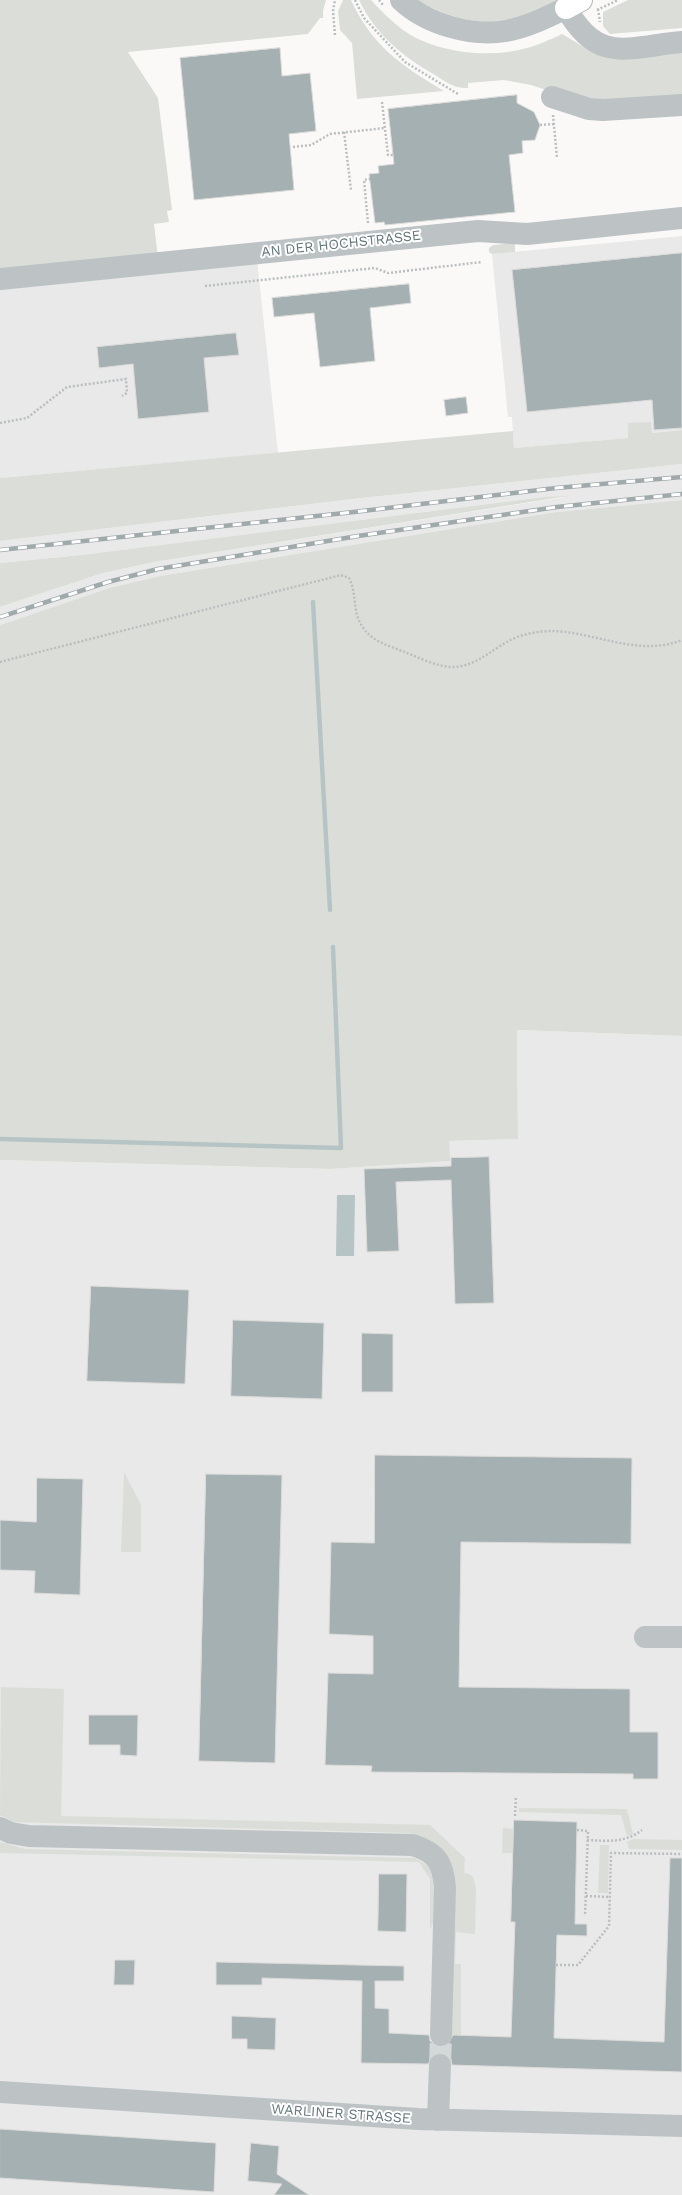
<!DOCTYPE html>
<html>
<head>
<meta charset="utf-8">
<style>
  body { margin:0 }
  canvas { display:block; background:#faf9f8 }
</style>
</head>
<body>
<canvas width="682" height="2195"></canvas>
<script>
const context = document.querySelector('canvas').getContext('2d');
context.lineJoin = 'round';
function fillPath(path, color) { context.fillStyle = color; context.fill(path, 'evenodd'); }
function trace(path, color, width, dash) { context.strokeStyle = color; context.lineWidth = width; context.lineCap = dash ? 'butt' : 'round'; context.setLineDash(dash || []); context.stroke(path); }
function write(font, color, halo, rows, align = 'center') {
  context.font = font + ' "Work Sans",sans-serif'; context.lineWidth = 4; context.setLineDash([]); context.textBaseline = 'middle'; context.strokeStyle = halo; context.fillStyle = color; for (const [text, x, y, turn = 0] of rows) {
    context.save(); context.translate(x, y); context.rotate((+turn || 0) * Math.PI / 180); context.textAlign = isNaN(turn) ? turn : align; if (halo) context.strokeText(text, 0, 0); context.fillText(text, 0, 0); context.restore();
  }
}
const built = new Path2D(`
  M682,236V430L652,433L628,424L629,438L514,448L512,417H508L492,254Z
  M257,260L278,453L0,478V286Z
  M682,464V500L556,512L160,576L109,588L0,625V607L103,573L154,562L565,497H544L81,555L0,563V541L353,499Z
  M517,1030L682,1036V2195H0V1160L331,1169L449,1161V1141L518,1139Z`);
const green = new Path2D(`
  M0,0H326L323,11V18H320L308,34L128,52L158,98L172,210L167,211L169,222L154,224L158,258L0,275Z
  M343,0H351C372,46 402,66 444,91L357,99L352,43L340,30L338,11Z
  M359,0H371C381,11 391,21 403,30C435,53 490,59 527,48C539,45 551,39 562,34L596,54L682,50V100L587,103L531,85L504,80L468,83V88C455,89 446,82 435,75C403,57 375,34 359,0Z
  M416,0H560C547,6 533,12 520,17C484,29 447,17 416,0Z
  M628,0H682V28L610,34L603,26V12Z
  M515,243V252L492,254L489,252V248L493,245Z
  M651,422L652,433L682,430V464L353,499L0,541V478L513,431L514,448L628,438V423Z
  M568,496L154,562L103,573L0,607V563L81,555L544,497Z
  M682,500V1036L517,1030L518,1139L449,1141L450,1161L331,1169L0,1160V625L109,588L160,576L556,512Z
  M124,1472L141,1505V1552H121Z
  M1,1687L64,1689L61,1816L430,1825L465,1858L464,1873L470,1874L473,1877L476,1888L475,1934L456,1932L455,1964H461V2036L448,2035L441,1848C430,1839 422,1835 408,1833L14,1822L0,1815Z
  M519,1808L627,1809L633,1834L627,1836L621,1815L519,1812Z
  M503,1828L514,1829L513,1853H502Z
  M633,1839L682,1840V1850L629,1849L627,1842Z
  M0,1842L25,1849L415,1858L430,1867C434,1882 438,1916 430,1930V1879L419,1862L0,1853Z
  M600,1845H609L608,1893H598Z`);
const water = new Path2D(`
  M337,1195H355L354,1256H336Z`);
const stream = new Path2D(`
  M313,602L330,910
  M0,1139L341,1148L333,947`);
const building = new Path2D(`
  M280,48L282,76L310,73L316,131L289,134L294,190L194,200L180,58Z
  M517,95V103L534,112L540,125L535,140L522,141L523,153L509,155L515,212L385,225L384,222L375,223L369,174L379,173L378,166L394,164L388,109Z
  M682,253V428L654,430L652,400L527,412L512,270Z
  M409,284L411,303L370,308L375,361L320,367L314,313L274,317L272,298Z
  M236,333L239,355L204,358L209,412L138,419L133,364L99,368L97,347Z
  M466,397L468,413L446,416L444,400Z
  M489,1157L494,1303L455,1304L451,1180L396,1182L399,1251L367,1252L364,1169L451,1166V1158Z
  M91,1286L189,1290L185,1384L87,1381Z
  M233,1320L324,1323L322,1399L231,1396Z
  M362,1333L393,1334V1392H362Z
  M375,1455L632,1458L631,1544L461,1542L459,1687L630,1689V1732H658V1779H633V1774L371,1772L372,1766L325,1765L328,1673L373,1674V1636L329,1634L331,1542L374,1543Z
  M206,1474L282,1475L275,1763L199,1761Z
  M37,1478L83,1479L80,1595L34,1593L35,1571L0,1570V1520L36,1522Z
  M89,1715H138L137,1756L120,1755V1745H89Z
  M514,1820L577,1822L575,1924H587V1936L557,1935L554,2038L664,2042L670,1858H682V2072L452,2065L451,2059L441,2053L434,2054L428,2064L361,2063L362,1981L262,1978V1985H216V1962L404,1966V1981H375V2008L389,2009V2033L429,2035L430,2041L440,2047L447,2046L453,2035L511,2037L515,1922H511Z
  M379,1874H407L406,1932L378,1931Z
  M115,1960H135L134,1985H114Z
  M232,2016L276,2018L275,2050L247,2049V2039H232Z
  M0,2129L216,2143L214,2192L0,2178Z
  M251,2143L279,2146L277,2174L309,2195H274L282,2184L248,2181Z`);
const minorTunnel = new Path2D(`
  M440,2065L441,2035`);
const path = new Path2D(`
  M355,0L364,18L405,62L458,94
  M379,0L383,5
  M598,9L600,22
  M597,10L618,0
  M335,35L333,11L335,0
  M382,102L388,155H393
  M553,115L557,158
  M540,125L554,124
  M344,132L351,190
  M293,147L311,145L330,134L385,128
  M368,223L364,180L370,179
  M205,286L375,268L388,273L482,262
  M0,423L27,418L67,387L126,379L127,393L122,396
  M0,662L341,575L349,578C357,593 352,611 362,626C371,641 387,645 402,651C418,657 436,667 454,667C474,666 488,653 505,643C519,634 539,631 554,631C597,633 639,657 682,640
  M515,1816L516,1796
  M577,1830L588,1831L585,1916
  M587,1840C609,1841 625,1843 642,1830
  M586,1896L610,1897
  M556,1965H578L609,1926L611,1853L682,1854`);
const minor = new Path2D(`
  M401,0C426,24 472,37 506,31C528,27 547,17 566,8C598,65 627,47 682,42
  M552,97L589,109L603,110L682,105
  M0,279L478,231L527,234L682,218
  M645,1637H682
  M0,1828L11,1833L29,1836L413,1845C438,1853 443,1864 445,1888L441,2035
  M0,2092L418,2119L682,2126
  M438,2120L440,2065`);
const major = new Path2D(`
  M566,8L581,0`);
const rail = new Path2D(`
  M0,550L354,512L556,488L682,477
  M0,617L108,582L158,569L358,536L557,507L682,494`);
const streetNames = [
  ["AN DER HOCHSTRASSE",341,244,-6],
  ["WARLINER STRASSE",341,2114,4]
];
fillPath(built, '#e8e9e8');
fillPath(green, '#dbded8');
fillPath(water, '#b7c4c5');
trace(stream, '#b7c4c5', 4.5);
fillPath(building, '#a5b0b2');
trace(building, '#dcdbda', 1);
trace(minorTunnel, '#d4d8d8', 22, [22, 11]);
trace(major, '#b1b8ba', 24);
trace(path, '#babec0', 2.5, [2, 2]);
trace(minor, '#bdc3c5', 22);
trace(major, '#fff', 22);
trace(rail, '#a0a9ab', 4.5);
trace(rail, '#fff', 3, [9]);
write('14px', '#637579', '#fff', streetNames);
</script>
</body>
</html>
